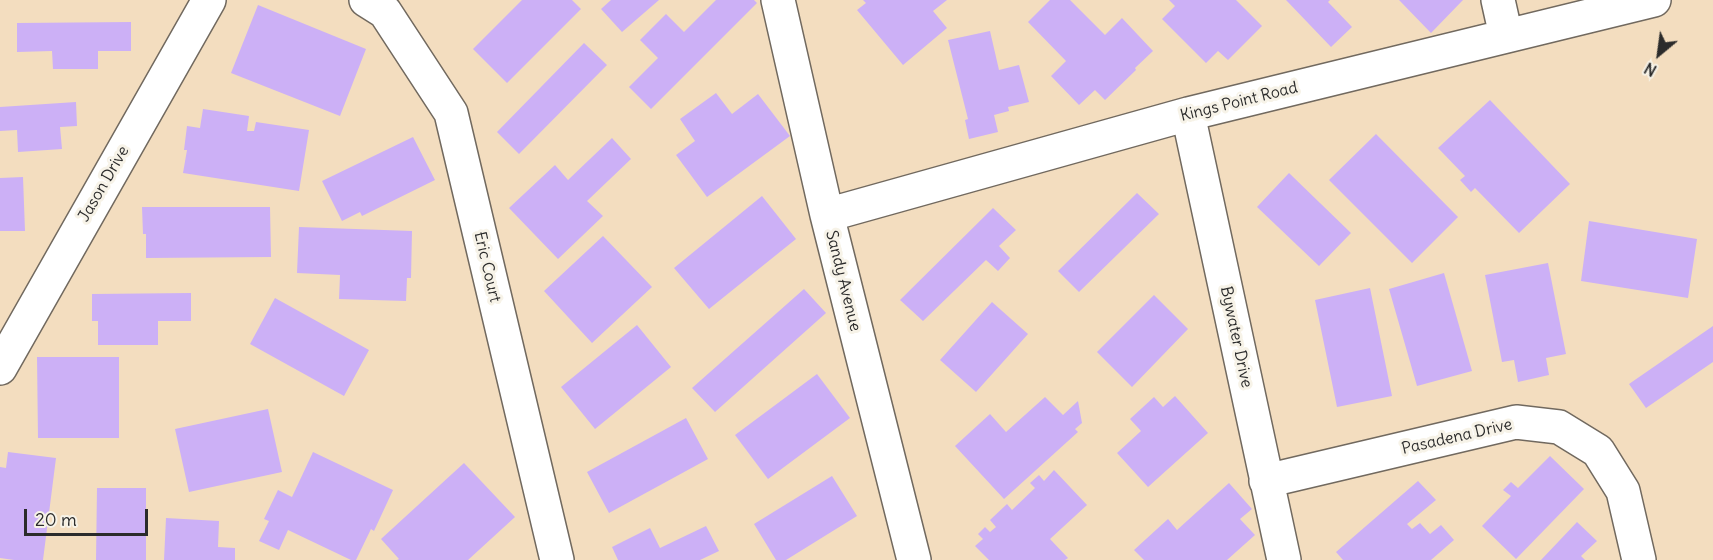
<!DOCTYPE html>
<html>
<head>
<meta charset="utf-8">
<style>
  body { margin:0 }
  #map { position:relative; width:1713px; height:560px; overflow:hidden; background:#f3ddbf; font-family:Delius,sans-serif }
  canvas { display:block }
  .north { position:absolute; left:1629px; top:24px; width:60px; height:60px; -webkit-text-stroke:4px #f7f3e8; paint-order:stroke; rotate:209deg; font-size:16px; font-weight:700; line-height:24px; text-align:center; color:#2b2b2b }
  .north::after { content:''; display:block; margin:auto; width:21px; height:27px; background:#2b2b2b; clip-path:polygon(50% 0,100% 100%,50% 72%,0 100%) }
  .scale { position:absolute; left:24px; top:509px; width:124px; height:27px; box-sizing:border-box; border:3px solid #2b2b2b; border-top:0; padding-left:8px; font-size:18px; line-height:21px; white-space:nowrap; color:#2b2b2b; -webkit-text-stroke:4px #f7f3e8; paint-order:stroke }
</style>
</head>
<body>
<div id="map">
<canvas width="1713" height="560"></canvas>
<div class="north">N</div>
<div class="scale">20 m</div>
</div>
<script>
const context = document.querySelector('canvas').getContext('2d');
context.lineJoin = 'round';
function fillPath(path, color) { context.fillStyle = color; context.fill(path, 'evenodd'); }
function trace(path, color, width, dash) { context.strokeStyle = color; context.lineWidth = width; context.lineCap = dash ? 'butt' : 'round'; context.setLineDash(dash || []); context.stroke(path); }
function write(font, color, halo, rows, align = 'center') {
  context.font = font + ' Delius,sans-serif'; context.lineWidth = 6; context.setLineDash([]); context.textBaseline = 'middle'; context.strokeStyle = halo; context.fillStyle = color; for (const [text, x, y, turn = 0] of rows) {
    context.save(); context.translate(x, y); context.rotate((+turn || 0) * Math.PI / 180); context.textAlign = isNaN(turn) ? turn : align; if (halo) context.strokeText(text, 0, 0); context.fillText(text, 0, 0); context.restore();
  }
}
const building = new Path2D(`
  M522,0H572L581,9L507,83L473,49Z
  M611,0H659L622,32L601,9Z
  M716,0H754L757,3L651,109L629,87L658,58L640,40L666,14L684,32Z
  M863,0H947L933,11L947,28L903,65L857,10L866,3Z
  M1050,0H1070L1105,35L1122,18L1153,51L1135,68L1136,70L1105,100L1095,90L1079,105L1051,76L1066,61L1028,22Z
  M1169,0H1236L1262,26L1228,60L1218,51L1206,63L1162,19L1175,6Z
  M1286,0H1330L1328,2L1352,27L1331,47Z
  M1399,0H1463L1431,33Z
  M258,5L366,49L340,116L231,73Z
  M131,22V51H98V69H53L52,51L17,52V23Z
  M990,31L999,70L1019,65L1029,102L1008,107L1009,111L994,115L998,132L969,139L965,120L968,119L948,40Z
  M584,43L607,65L519,154L497,132Z
  M716,93L732,114L758,94L790,136L707,197L676,155L695,141L680,119Z
  M1490,100L1570,184L1519,233L1475,188L1471,192L1460,180L1465,176L1438,148Z
  M76,102L77,126L60,127L62,149L18,152L17,130L0,131V107Z
  M203,109L249,116L247,131H254L256,122L309,130L299,191L183,173L187,150H184L187,126L200,128Z
  M1376,134L1458,217L1412,263L1329,180Z
  M413,137L435,180L362,216L360,212L342,221L322,181Z
  M612,138L631,159L587,201L603,216L558,259L509,208L555,165L568,180Z
  M1289,173L1351,233L1319,266L1257,207Z
  M23,177L25,231H0V178Z
  M1137,193L1159,214L1079,292L1058,271Z
  M762,196L796,239L709,309L674,268Z
  M142,207H270L271,257L146,258V234H143Z
  M993,208L1016,230L999,246L1010,258L998,271L986,260L923,321L900,300Z
  M1589,221L1697,239L1688,298L1581,281Z
  M299,227L412,231L411,278H407L406,301L339,299L340,275L297,273Z
  M603,236L652,287L592,343L544,291Z
  M1548,263L1566,354L1546,358L1549,375L1518,382L1514,360L1502,362L1485,275Z
  M1444,273L1472,371L1417,386L1389,289Z
  M1370,288L1392,396L1337,407L1315,300Z
  M804,289L826,313L715,412L692,388Z
  M191,293V321H158V345H98V321H92V294Z
  M1154,295L1188,329L1132,387L1097,352Z
  M275,298L369,350L344,396L250,344Z
  M992,302L1028,334L976,392L940,360Z
  M637,325L671,367L595,429L561,387Z
  M1713,326V362L1646,408L1629,384Z
  M37,357H119V438H38Z
  M817,374L850,418L768,479L735,435Z
  M1175,396L1208,433L1148,487L1117,453L1141,431L1130,419L1154,397L1163,407Z
  M1045,397L1063,415L1078,401L1082,423L1075,429L1078,432L1004,499L955,446L990,414L1006,432Z
  M268,409L282,472L189,492L175,429Z
  M686,418L708,459L609,513L587,472Z
  M8,452L56,458L43,560H14L0,558V467L6,468Z
  M313,452L393,490L374,531L371,529L356,560H351L288,530L279,550L259,541L269,521L264,519L278,490L292,497Z
  M1550,456L1584,489L1516,559L1482,526L1511,496L1503,490L1511,482L1518,488Z
  M464,463L515,517L468,560H397L399,559L381,539Z
  M1054,470L1087,505L1050,539L1068,558L1065,560H989L975,546L983,539L978,534L985,527L990,532L996,527L990,520L1007,504L1012,510L1035,488L1030,483L1039,475L1044,481Z
  M832,476L857,516L786,560H776L754,524Z
  M1418,481L1436,500L1407,524L1412,529L1420,523L1430,534L1441,525L1454,540L1431,560H1343L1336,552Z
  M1229,483L1252,509L1240,519L1255,535L1227,560H1144L1134,550L1168,519L1177,530Z
  M97,488H146V560H96Z
  M166,518L219,521L218,547L235,548V560H164Z
  M1577,522L1597,541L1581,556L1585,560H1541Z
  M706,526L719,551L700,560H618L612,547L650,528L660,548Z`);
const minor = new Path2D(`
  M366,0L385,12L451,113L557,560
  M778,0L827,215L914,560
  M1498,0L1506,36
  M1188,114L1284,560
  M827,215L1188,114L1654,0
  M0,368L209,0
  M1266,481L1516,422L1559,427L1598,451L1623,491L1639,560`);
const streetNames = [
  ["Kings Point Road",1239,102,-14],
  ["Jason Drive",104,184,-60],
  ["Eric Court",487,267,77],
  ["Sandy Avenue",843,281,76],
  ["Bywater Drive",1236,337,78],
  ["Pasadena Drive",1457,437,-13]
];
fillPath(building, '#ccb0f6');
trace(minor, '#71695f', 36);
trace(minor, '#fff', 33);
write('16px', '#2b2b2b', '#f7f3e8', streetNames);
</script>
</body>
</html>
